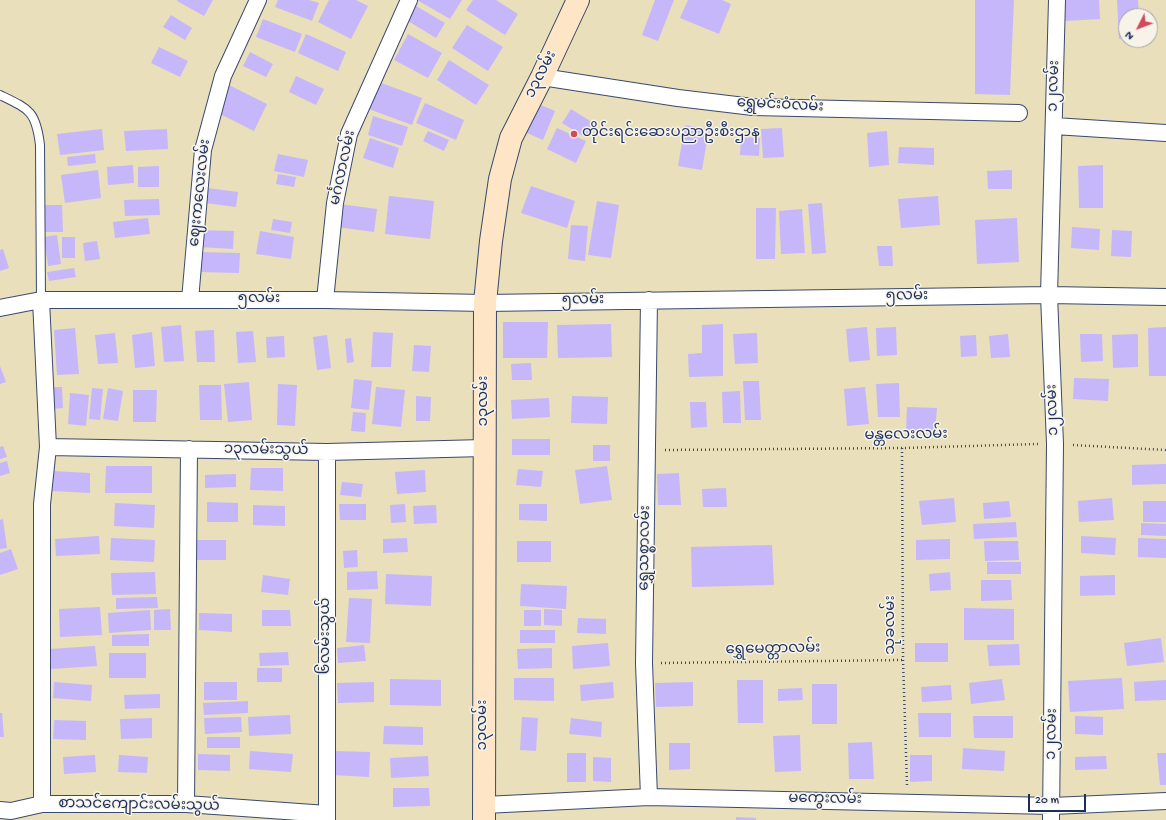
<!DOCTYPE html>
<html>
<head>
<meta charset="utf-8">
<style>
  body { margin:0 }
  #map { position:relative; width:1166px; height:820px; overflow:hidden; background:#e9dfbb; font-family:"Gochi Hand",sans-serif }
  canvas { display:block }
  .north { position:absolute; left:1118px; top:8px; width:40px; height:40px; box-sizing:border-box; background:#f7f3e8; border:1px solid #9fa5b1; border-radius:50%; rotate:228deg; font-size:11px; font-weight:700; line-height:16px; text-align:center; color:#1b2f5e }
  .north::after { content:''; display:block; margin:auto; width:14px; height:18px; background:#d1495b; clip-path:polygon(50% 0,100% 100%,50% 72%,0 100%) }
  .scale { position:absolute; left:1028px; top:794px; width:58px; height:18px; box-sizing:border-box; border:2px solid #1b2f5e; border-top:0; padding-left:5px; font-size:12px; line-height:14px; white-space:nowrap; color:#1b2f5e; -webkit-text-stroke:3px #f7f3e8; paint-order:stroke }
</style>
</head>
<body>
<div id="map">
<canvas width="1166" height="820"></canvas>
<div class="north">N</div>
<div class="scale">20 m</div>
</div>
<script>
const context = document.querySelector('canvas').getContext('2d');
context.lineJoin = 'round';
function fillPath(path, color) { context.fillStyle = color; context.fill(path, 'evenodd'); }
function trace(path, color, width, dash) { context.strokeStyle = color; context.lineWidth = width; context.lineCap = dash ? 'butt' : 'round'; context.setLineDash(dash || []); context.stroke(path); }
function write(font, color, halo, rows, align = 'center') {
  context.font = font + ' "Gochi Hand","Noto Sans Myanmar",sans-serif'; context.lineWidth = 3; context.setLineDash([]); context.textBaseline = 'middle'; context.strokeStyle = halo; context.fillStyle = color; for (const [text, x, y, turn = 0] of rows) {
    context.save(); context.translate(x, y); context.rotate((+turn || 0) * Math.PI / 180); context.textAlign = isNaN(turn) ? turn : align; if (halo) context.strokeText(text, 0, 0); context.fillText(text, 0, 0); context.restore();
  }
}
const building = new Path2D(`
  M178,0H213L204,16L177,1Z
  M278,0H309L319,3L312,21L275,7Z
  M329,0H356L368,6L351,39L318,22Z
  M417,0H462L450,19Z
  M473,0H496L518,14L505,35L466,10Z
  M655,0H674L658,41L642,35Z
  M688,0H722L731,4L719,34L680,18Z
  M975,0H1014L1010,95L975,94Z
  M1063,0H1099L1100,19L1064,21Z
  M1117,0H1138L1139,16H1126V38L1119,39Z
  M416,6L445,23L436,38L408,21Z
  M171,15L192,28L185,40L163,27Z
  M263,19L302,34L295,52L256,37Z
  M467,25L503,47L488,71L452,48Z
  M306,34L346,52L338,71L298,53Z
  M408,34L442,53L428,78L394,60Z
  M159,47L188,61L180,77L151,63Z
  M250,52L273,64L266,77L243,66Z
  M449,60L489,85L476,105L437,80Z
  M296,76L324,89L316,105L289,92Z
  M376,81L422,98L412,125L366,108Z
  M229,85L267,104L254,131L216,112Z
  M531,101L555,111L543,140L518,129Z
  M425,103L464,120L456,140L416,123Z
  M571,109L595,124L586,138L562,123Z
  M373,116L408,127L402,146L368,135Z
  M685,125L709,129L702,170L678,166Z
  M557,128L586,141L576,163L547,149Z
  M782,128L784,157L763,158L761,129Z
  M102,129L104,150L60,155L57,134Z
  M167,129L168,149L126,151L124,131Z
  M428,131L449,140L444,151L423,141Z
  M887,131L889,165L869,167L867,133Z
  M741,137L760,138L759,156L740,155Z
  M370,138L399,148L393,168L363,158Z
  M899,147L934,148V165L898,163Z
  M95,154L96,163L68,166L67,157Z
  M278,154L308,160L304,177L274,171Z
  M133,165L134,183L108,185L107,167Z
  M1103,165V208H1079L1078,166Z
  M159,166V187H138V167Z
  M98,170L101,198L65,203L61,175Z
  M1012,170V189H988L987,171Z
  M278,174L296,177L294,187L276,184Z
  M531,186L575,201L567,228L521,213Z
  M207,188L238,192L236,207L205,203Z
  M389,196L434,201L430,239L385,234Z
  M938,196L940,225L901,228L898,199Z
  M159,199L160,215L125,216L124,200Z
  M597,201L619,205L611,258L588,255Z
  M822,203L826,253L812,254L808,204Z
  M340,204L377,209L374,232L337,227Z
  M44,205H62L63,232H45Z
  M756,208H776L775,259H756Z
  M802,209L805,253L781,254L779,211Z
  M148,218L150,234L115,238L113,222Z
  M1017,218L1019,262L977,264L975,220Z
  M273,219L292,222L290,233L271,230Z
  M571,225L588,226L585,261L568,259Z
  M1072,227L1100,229L1099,250L1071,248Z
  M199,230L234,231L233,249L199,247Z
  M1112,230L1132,231L1131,257L1111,256Z
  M260,231L294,237L291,259L256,254Z
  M57,235L61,264L48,266L44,237Z
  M62,237H75V258H62Z
  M97,241L100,259L85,261L83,243Z
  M877,246H892L893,266H879Z
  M3,249L9,268L0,271V250Z
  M200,252L240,253L239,273L199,272Z
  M74,268L76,277L49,281L47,272Z
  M503,322H548L547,358H503Z
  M611,324L612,357L558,358L557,325Z
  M723,324V376L689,377L688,354L702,353V325Z
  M181,325L184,361L164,362L161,327Z
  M867,327L870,360L849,362L846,329Z
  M896,327L897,355L877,356L876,328Z
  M1166,327V376H1149L1148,328Z
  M75,328L79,374L57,375L54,330Z
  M214,330L215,362H197L195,331Z
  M253,331L256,362L238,363L236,332Z
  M152,332L155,366L135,368L132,335Z
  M373,332L393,333L391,367H371Z
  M115,333L118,363L98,364L95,335Z
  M757,333L758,363L735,364L733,334Z
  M1008,334L1010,357L991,358L989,336Z
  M1080,334H1102L1103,361L1081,362Z
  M1138,334V367L1113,368L1112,335Z
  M327,335L331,368L317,370L313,337Z
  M976,335L977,356L961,357L960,336Z
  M284,336L285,357L267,358L266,337Z
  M351,338L354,362L347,363L345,339Z
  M414,345L431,346L429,372L412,371Z
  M531,363L532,380H512L511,364Z
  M0,366L6,382L0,384Z
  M1074,378L1109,379L1108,401L1073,399Z
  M354,379L372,381L369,410L351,408Z
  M743,381H759L761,420H745Z
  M249,382L252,420L228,422L224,384Z
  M899,383L900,417H878L876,384Z
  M278,384L297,385L295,426L277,425Z
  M199,385H221L222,420H200Z
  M50,387H62L63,408L51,409Z
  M376,387L405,390L401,427L372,424Z
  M865,387L869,424L847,426L844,389Z
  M92,388L103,389L100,420L89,419Z
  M108,388L123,391L118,421L103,419Z
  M133,390H157L156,422H133Z
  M740,391L741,423H723L722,392Z
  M70,393L89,395L86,426L68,424Z
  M416,396L431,397L430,421H416Z
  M572,396L608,397L607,424L571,423Z
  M549,398L550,417L512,419L511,400Z
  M690,402H706L707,427L691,428Z
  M907,407L937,408L935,431L906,430Z
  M353,412L366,413L365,432L351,431Z
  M512,439H550V455H512Z
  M593,445H610V461H593Z
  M3,446L7,457L0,459V447Z
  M7,461L10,473L0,476V463Z
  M1166,464V484L1132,485V465Z
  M106,466H152V493H105Z
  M607,466L612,500L580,504L575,470Z
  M251,468H283V491L250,490Z
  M518,469L543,471L541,487L516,485Z
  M425,470L426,492L397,494L395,472Z
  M53,471L90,473V493L52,491Z
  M679,473L681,505H658L657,474Z
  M236,474V487L205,488V475Z
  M342,482L363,484L361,497L340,495Z
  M726,488L727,507H703L702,489Z
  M954,498L956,522L922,525L919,501Z
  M1112,498L1114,520L1079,522L1078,501Z
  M1009,501L1011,517L984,519L983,503Z
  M1143,501H1166V522H1143Z
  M207,502L238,503V522H207Z
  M115,503L155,505L154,528L114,526Z
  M339,504H366V520H340Z
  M405,504L406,522L391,523L390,505Z
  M519,504H547V521L519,520Z
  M253,505L285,506V526L253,525Z
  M436,505L437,523L414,524L413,506Z
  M3,519L7,548L0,549V520Z
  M1016,522L1017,537L974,539L973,524Z
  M1141,523L1166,524V536L1141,535Z
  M99,536L100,554L56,556L55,539Z
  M1081,536L1116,538L1115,555L1081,553Z
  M111,538L155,540L154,562L110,560Z
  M407,538L408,552L383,553V539Z
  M1138,538L1166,539V558L1138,557Z
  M950,539V559L916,560V540Z
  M197,540H226V560H197Z
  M517,541H551V562H517Z
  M984,541H1018L1019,560L985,561Z
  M772,545L774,585L692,587L691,547Z
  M11,549L18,569L0,575V553Z
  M357,550L358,567L344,568L343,551Z
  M987,562H1021V574H987Z
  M377,571L378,589L347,590V572Z
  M155,572L156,594L112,595L111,573Z
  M950,572L951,590L930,591L929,574Z
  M386,574L432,576L431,606L385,604Z
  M263,575L290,579L288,595L261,592Z
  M1115,575V595L1080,596V576Z
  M981,580H1011L1012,600L981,601Z
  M521,584L567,586L566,609L520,606Z
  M157,597L158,608L116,609V598Z
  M349,598L372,599L370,643L346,642Z
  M100,607L102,635L60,637L59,609Z
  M964,608L1014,609V640H964Z
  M170,609L171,630H154V610Z
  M544,609L562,610V626L544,625Z
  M150,610L151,630L109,633L108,613Z
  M262,610H290L291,626H262Z
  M524,610H541V626H524Z
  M199,613L232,614V632L199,630Z
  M578,618L606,619V634L577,633Z
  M520,630H555V643H520Z
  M149,634V646H112V635Z
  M1161,638L1164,662L1127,666L1124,643Z
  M608,643L610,666L573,669L572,646Z
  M915,643H948V662H915Z
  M1019,644L1020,665L989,666L987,645Z
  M364,645L366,661L338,663L337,648Z
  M95,646L97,666L51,669L50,649Z
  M552,648V668L518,669L517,649Z
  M288,652L289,665L260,666L259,653Z
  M109,653H146V678H109Z
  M257,668H282V682H257Z
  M514,678H554V701L514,700Z
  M1122,678L1124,709L1070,712L1068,681Z
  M390,679L441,680V706L390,705Z
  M1002,679L1005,700L971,704L969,683Z
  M737,680H763V723H738Z
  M1166,680V700L1135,701L1134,682Z
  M54,682L92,685L91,701L53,698Z
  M204,682H237V700H204Z
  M374,682V702L338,703L337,683Z
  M613,682L614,698L581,701L580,685Z
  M693,682V706L656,707L655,683Z
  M812,684H837V724H812Z
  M951,685L952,700L922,702L921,687Z
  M802,688L803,700L778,701V689Z
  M160,694V708L125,709L124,695Z
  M248,701V713L204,715L203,703Z
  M0,713H2L4,737H0Z
  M918,713H951V737H919Z
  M290,715L291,734L249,736L248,717Z
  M973,716H1013V738H974Z
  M1075,716L1103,717V735L1075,734Z
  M241,717L242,732L205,734L204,718Z
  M522,717L538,718L536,751L520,750Z
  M152,718V738L121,739L120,719Z
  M571,718L602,722L601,737L569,734Z
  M54,720L86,721V740L53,739Z
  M384,726L423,727V745L383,744Z
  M800,735L801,771L775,772L773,736Z
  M207,737H240V748H207Z
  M872,742L874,779H849L848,743Z
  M669,743H690V769L669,770Z
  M963,748L1005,751L1004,771L962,769Z
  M250,751L293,754L291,772L249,769Z
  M333,751L370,752L369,777L332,775Z
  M567,753H586V782H567Z
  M1157,753H1166V785H1160Z
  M198,754L230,755V771L198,770Z
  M95,755L96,772L64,774L63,757Z
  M119,755L148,757L147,773L118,772Z
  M910,755H932V781L910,782Z
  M428,756L429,776L391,778L390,758Z
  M1106,756L1107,769L1075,770V757Z
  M593,757L611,758V782L593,781Z
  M393,788H429L430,806L393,807Z
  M736,817L756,818V820H736Z`);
const path = new Path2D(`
  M1073,445L1166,450
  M902,448L903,660L907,785
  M665,450L902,448L1038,444
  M661,663L903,660`);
const lane = new Path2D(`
  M0,95C29,109 36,111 40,145L41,300`);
const street = new Path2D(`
  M542,77L678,98L753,107L1019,113
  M1054,126L1166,133
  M41,300L48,447L42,504V804
  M190,300L203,150L223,76L258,0
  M325,300L335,203L349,134L409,0
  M0,308L41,300H325L485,303L1049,295L1166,297
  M48,447L327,452L484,448
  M327,452V820
  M649,797L644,663L649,300
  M186,804L189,449
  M484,805L649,797L1052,806L1166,801
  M0,810L11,811L42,804H186L327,814
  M1051,820L1055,444L1049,295L1057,0`);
const secondary = new Path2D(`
  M484,820L485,303L491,241L500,179L511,138L542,77L578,0`);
const markers = [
  [574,134,4,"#d1495b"]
];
const streetNames = [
  ["၁၃လမ်း",542,75,-63],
  ["၁၂လမ်း",1055,86,-88],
  ["ရွှေမင်းဝံလမ်း",780,106,3],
  ["မင်္ဂလာလမ်း",344,168,-78],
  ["ဈေးကလေးလမ်း",201,193,-84],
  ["၅လမ်း",907,297,-1],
  ["၅လမ်း",259,300],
  ["၅လမ်း",583,301,-1],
  ["၁၃လမ်း",485,401,-90],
  ["၁၂လမ်း",1054,410,-92],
  ["မန္တလေးလမ်း",906,436,-1],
  ["၁၃လမ်းသွယ်",266,451,1],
  ["ရွှေသစ္စာလမ်း",646,548,-89],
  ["သုခလမ်း",892,625,-90],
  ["၆လမ်းသွယ်",327,636,-90],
  ["ရွှေမေတ္တာလမ်း",773,650,-1],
  ["၁၃လမ်း",484,725,-90],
  ["၁၂လမ်း",1053,734,-89],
  ["မကွေးလမ်း",825,800,1],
  ["စာသင်ကျောင်းလမ်းသွယ်",139,806,1]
];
const poiNames = [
  ["တိုင်းရင်းဆေးပညာဦးစီးဌာန",582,134]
];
fillPath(building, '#c6b7fb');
trace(lane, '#3a496c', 10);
trace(street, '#3a496c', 18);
trace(secondary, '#3a496c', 24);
trace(path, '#3a496c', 2.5, [1, 3]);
trace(lane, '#fff', 8);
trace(street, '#fff', 16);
trace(secondary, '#fde5c5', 22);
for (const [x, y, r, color] of markers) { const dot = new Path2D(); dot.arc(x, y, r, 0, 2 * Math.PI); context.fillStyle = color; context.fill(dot); trace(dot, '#f7f3e8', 1.5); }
write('15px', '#1b2f5e', '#f7f3e8', streetNames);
write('15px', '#1b2f5e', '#f7f3e8', poiNames, 'left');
</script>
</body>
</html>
